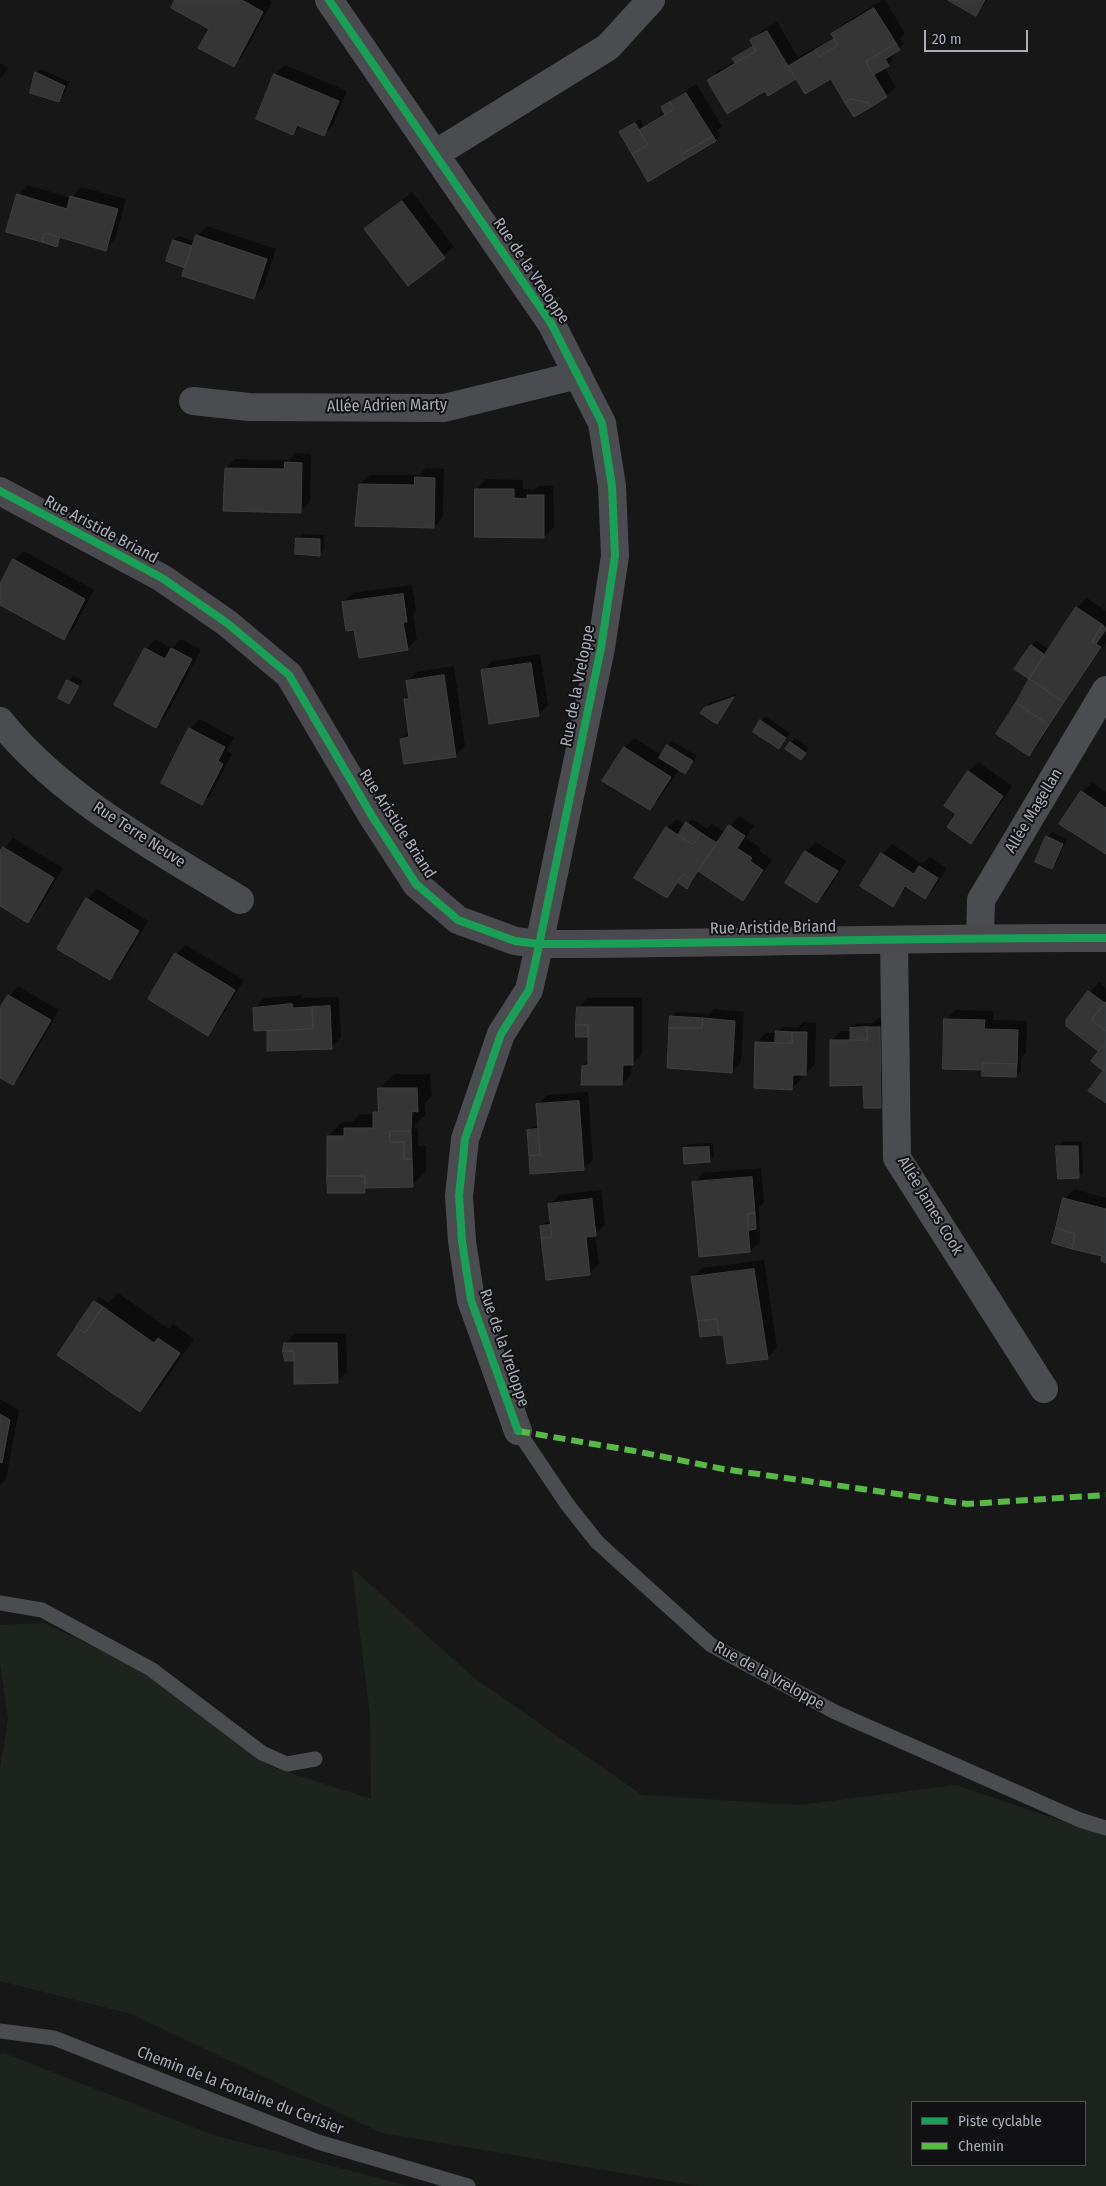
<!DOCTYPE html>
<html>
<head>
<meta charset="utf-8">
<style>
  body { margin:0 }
  #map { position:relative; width:1106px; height:2186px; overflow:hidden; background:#171717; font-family:"Fira Sans Condensed",sans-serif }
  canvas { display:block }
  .legend { position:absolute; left:911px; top:2101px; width:175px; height:65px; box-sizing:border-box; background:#111113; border:1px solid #4d4f55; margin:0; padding:6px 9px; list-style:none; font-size:15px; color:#a8adb8 }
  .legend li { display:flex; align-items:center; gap:10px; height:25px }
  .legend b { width:25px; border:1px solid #4d4f55 }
  .scale { position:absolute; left:924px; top:30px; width:104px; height:22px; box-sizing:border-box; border:2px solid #a8adb8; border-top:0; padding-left:6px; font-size:15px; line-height:18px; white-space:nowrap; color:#a8adb8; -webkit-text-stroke:4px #111113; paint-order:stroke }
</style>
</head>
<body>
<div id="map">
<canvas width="1106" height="2186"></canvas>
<ul class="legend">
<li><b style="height:6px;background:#1a9f57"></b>Piste cyclable</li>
<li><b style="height:6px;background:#58b947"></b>Chemin</li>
</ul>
<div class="scale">20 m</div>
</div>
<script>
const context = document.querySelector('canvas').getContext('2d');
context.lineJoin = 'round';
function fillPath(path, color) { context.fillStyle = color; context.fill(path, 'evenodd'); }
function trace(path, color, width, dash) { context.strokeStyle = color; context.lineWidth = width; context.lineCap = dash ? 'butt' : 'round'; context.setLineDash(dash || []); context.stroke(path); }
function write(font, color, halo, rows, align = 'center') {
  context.font = font + ' "Fira Sans Condensed",sans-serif'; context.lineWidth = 4; context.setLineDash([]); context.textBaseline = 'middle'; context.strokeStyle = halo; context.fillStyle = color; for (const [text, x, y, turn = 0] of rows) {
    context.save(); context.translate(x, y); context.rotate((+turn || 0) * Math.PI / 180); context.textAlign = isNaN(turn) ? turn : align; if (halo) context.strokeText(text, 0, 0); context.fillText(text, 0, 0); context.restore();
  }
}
const green = new Path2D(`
  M352,1568L473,1677L642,1795L799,1805L956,1785L1106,1836V2186H700L382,2133L131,2014L0,1981V1769L8,1719L0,1661V1625L44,1623L140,1669L272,1767L371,1799L370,1715ZM912,2102H1085V2165H912Z
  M4,2053L213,2135L409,2186H0V2054Z`);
const shadow = new Path2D(`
  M177,0H269L272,2L243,55L234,65L210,28Z
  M883,0H885L905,33L900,38L904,44L890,55L893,60L884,67L896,87L887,95L874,74L796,77L765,89L709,80L718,71L735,61L734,59L738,55L754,45L752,41L761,31L777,22L798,57L835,37L833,34L842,25Z
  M950,0H988L976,14Z
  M0,63L8,68L0,79Z
  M285,65L347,91L333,125L323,135L301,125L293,133L257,118L275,74Z
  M41,69L69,82L63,96L59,101L36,73Z
  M696,84L722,126L717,131L720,136L715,140L621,132L634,123L639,132L641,130L636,122L640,119L644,127L665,112L662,108L667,103Z
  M28,185L71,198L81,187L126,199L115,239L105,249L62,237L57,245L18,195Z
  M412,192L454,247L408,285L366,229Z
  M207,226L276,249L263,288L253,298L187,267L167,261L174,240L179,236L195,242L197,236Z
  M295,453L311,454L310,502L300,511L226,468L235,459L289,460Z
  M426,468L444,469L443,517L434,527L360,484L370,475H419Z
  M486,479L523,480V489L534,490L538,486H553L554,527L544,537L477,489Z
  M302,534L324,535V550L319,554L297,539Z
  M24,551L94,590L73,629L64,638L0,604V587L14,560Z
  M412,585L416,611L413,614L417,639L407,649L355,628L344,602L353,593Z
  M1087,598L1106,611V627L1102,633L1106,635V642L1068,696L1039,744L1029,754L1032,645L1036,641L1050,650L1077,607Z
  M155,639L172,648L181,639L201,650L165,717L156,726L146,649Z
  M540,654L548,705L538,715L483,671L492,661Z
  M454,666L465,746L456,755L401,739L410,731L405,700L410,695L407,681L417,672Z
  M73,676L83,681L69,702L59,697Z
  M736,694L717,723L705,708L710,703Z
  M766,717L790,733L779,748L761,721Z
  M200,719L234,738L226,751L232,754L211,794L202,803L163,782L190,729Z
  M634,738L662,755L672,741L697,756L685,772L679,769L659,799L650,809L604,780L625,747Z
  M795,738L809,748L805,754L791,743Z
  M978,762L1012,786L981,833L971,842L957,814L946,806L969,771Z
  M1092,782L1106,792V853L1082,792Z
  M739,816L754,826L746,838L761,848L759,851L772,860L752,889L743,899L700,871L687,887L679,882L667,897V828L677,819L686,825L692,819L707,829L712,824L725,833Z
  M1052,832L1067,839L1056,863L1052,867L1047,837Z
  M13,838L63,868L37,912L28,921L0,904V854Z
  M816,842L846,861L827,892L817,902L786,883L806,852Z
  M892,844L922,864L930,857L947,868L934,888L925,897L908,886L892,905L882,854Z
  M97,889L148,921L119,969L109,978L87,899Z
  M186,945L244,980L217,1024L208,1034L176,954Z
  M1099,982L1106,988V1102L1105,1070L1093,1061L1100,1051L1067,1026V1020Z
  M18,986L59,1010L22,1074L13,1084L0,1077V1008Z
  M302,995V998L339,997L341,1038L331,1047L268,1050V1029L254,1008L264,998Z
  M588,998H642V1054L632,1064L631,1074L622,1084L583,1066L589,1060V1033L578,1007Z
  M714,1009L744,1012L741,1062L731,1072L671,1017L676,1012L707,1014V1016Z
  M955,1010L994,1011L993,1020L1027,1021L1026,1053L1021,1058V1071L1016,1076L984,1069L946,1020Z
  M878,1018H889L890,1097L880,1107L831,1041L841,1031H851V1028L856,1024L873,1023Z
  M803,1022L816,1023L815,1064L806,1074H802L801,1079L792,1088L756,1043L766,1033H777L782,1027L798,1028Z
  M394,1074H430L432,1096L425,1103V1115L415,1125V1128L418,1129V1146L426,1145V1171L412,1185L370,1186L365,1191L328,1136L342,1122H352L360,1114H374L380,1107L379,1089Z
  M588,1092L593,1160L583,1169L528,1131L533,1126H539L538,1105L547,1095Z
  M1062,1142H1082L1083,1173L1078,1177L1058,1147Z
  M713,1143L714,1157L709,1161L685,1149L689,1144Z
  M761,1168L764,1202L759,1207L760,1242L750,1251L694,1183L703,1173Z
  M1074,1189L1106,1198V1261L1064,1199Z
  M601,1190L605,1225L595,1234L599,1264L589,1274L547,1278L541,1226L546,1222L551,1221L550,1204L559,1195Z
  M764,1260L777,1348L767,1358L724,1333L693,1278L702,1268Z
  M118,1293L169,1329L173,1324L194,1339L154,1396L140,1410L107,1311L109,1309L96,1301L99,1297L108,1303Z
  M294,1334H346L347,1372L337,1381L296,1357L285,1344Z
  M0,1399L19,1410L6,1479L0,1485Z`);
const building = new Path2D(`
  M175,0H242L263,12L234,67L198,48L209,29L171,8Z
  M948,0H985L976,16Z
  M874,8L896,43L866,62L887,97L871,107L869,103L851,99L845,103L831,79L805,94L788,66L815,50L819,57L838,45L831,34Z
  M767,31L796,79L768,96L765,91L727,114L707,80L756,51L750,40Z
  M834,39L838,45L819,57L815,50Z
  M896,43L900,50L885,59L889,66L873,75L866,62Z
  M754,46L756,51L735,63L732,59Z
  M35,72L65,86L59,102L30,93Z
  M274,74L339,101L324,136L297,125L293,135L256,119Z
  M686,93L713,136L681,155L684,160L648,182L632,154L648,145L639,130L674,109L670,102Z
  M851,99L869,103L871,107L854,117L845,103Z
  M670,102L674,109L665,115L661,107Z
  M635,123L648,145L632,154L619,132Z
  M713,136L716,141L684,160L681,155Z
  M17,194L67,209L70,196L118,209L106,251L45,233L42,242L6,232Z
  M402,201L445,258L408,286L364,229Z
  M45,233L60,237L57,247L42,242Z
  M196,235L267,259L254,299L182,276Z
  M173,240L192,246L185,268L166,261Z
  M285,462L302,463L301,513L223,511L225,468L284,469Z
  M415,477L435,478L434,528L355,526L359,484L414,485Z
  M475,489H514V498L527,499V495H544V538L475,537Z
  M296,538L320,539V556L295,554Z
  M13,559L85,599L64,640L0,605V584Z
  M403,594L407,622H403L408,650L359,658L354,630L346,631L342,602Z
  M1076,607L1103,625L1092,642L1101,647L1064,702L1029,679Z
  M1103,625L1106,629L1096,644L1092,642Z
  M1031,645L1045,655L1029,679L1014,669Z
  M145,648L165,659L171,648L192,659L156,728L114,705Z
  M531,663L539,716L489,724L481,670Z
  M444,675L456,757L404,764L400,739L409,737L404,699H409L406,681Z
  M1029,679L1064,702L1049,725L1016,703Z
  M67,680L79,686L69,704L58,698Z
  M734,697L717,724L700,713L704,708Z
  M1016,703L1049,725L1029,756L996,734Z
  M760,720L786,738L779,749L753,732Z
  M189,728L225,747L218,761L223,764L202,805L161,783Z
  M790,742L806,753L801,760L785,749Z
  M667,745L693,761L685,774L659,758Z
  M624,747L671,777L650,810L602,781Z
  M968,771L1003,796L971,844L947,827L956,814L944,806Z
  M1081,791L1106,808V854L1059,824Z
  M686,822L701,833L693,845L678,835Z
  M729,825L745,836L737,848L752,858L750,861L763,870L743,901L698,871Z
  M666,827L693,845L701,833L717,843L692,880L683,874L667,898L634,878Z
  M1046,836L1063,844L1052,869L1035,862Z
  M3,847L54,878L28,923L0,906V852Z
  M805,851L838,871L817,903L785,883Z
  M881,853L914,874L919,866L938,878L925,899L905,886L893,907L860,886Z
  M683,874L692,880L687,889L677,882Z
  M86,898L139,931L110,980L57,949Z
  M175,953L235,990L208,1036L148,999Z
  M1088,991L1105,1003L1092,1020L1106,1031V1042L1098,1051L1066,1026V1020Z
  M8,995L51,1020L13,1085L0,1078V1008Z
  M1106,1002V1031L1092,1020Z
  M292,1004L293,1008L312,1007L313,1029L254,1031L253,1008Z
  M330,1006L332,1049L267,1051V1031L313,1029L312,1007Z
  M577,1007H633V1065H623L622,1085H581L582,1066L588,1065V1025H576Z
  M670,1016L703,1018L702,1028H669Z
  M703,1018L735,1021L732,1073L667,1068L669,1028H702Z
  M944,1019L985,1020L984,1029L1018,1030L1017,1064L983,1063V1070L943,1069Z
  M576,1025H588V1037H576Z
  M867,1027H880L881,1108H864L863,1085L830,1086V1040H867Z
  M867,1027V1040L850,1041V1028Z
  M776,1031L792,1032V1043H775Z
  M792,1032H807L806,1075H793L792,1090L754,1088L755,1042L792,1043Z
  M1106,1042V1067L1103,1071L1091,1061Z
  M983,1063L1017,1064L1016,1077L982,1076Z
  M1106,1067V1103L1088,1091Z
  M378,1088H417L418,1112L412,1111L411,1131H390V1142H404V1159H412L413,1187L365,1188V1176H327V1136H344V1128H373V1112H378Z
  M579,1101L584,1170L530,1174L529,1156L540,1155L536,1104Z
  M538,1129L540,1155L529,1156L527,1130Z
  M390,1131H411L412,1159H404V1142H390Z
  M1056,1146H1078L1079,1178L1058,1179Z
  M709,1147L710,1162L684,1164L683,1148Z
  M327,1176H365V1193H328Z
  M752,1177L755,1213L747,1214L750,1252L699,1257L692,1182Z
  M1063,1198L1106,1209V1263L1101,1261L1102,1256L1072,1249L1075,1234L1056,1228Z
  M592,1199L596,1236L586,1237L590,1275L546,1280L541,1238L552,1237L548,1204Z
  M755,1213L756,1229L749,1230L747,1214Z
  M550,1225L552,1237L541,1238L540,1226Z
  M1056,1228L1075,1234L1072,1249L1052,1243Z
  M754,1269L768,1359L727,1364L723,1335H719L717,1319L698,1321L691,1277Z
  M94,1301L103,1307L85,1333L76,1327Z
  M103,1307L154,1343L158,1338L180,1353L140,1412L57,1355L76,1327L85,1333Z
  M717,1319L719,1335L700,1337L698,1321Z
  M284,1343H337L338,1383L294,1384V1351H283Z
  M283,1351H294V1361H285Z
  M0,1414L10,1420L2,1463L0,1462Z`);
const lane = new Path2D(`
  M518,1431L567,1504L597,1542L711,1645L835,1712L1080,1820L1106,1828
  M0,1603L42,1610L151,1669L262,1753L287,1764L315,1759
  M0,2031L54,2038L318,2142L468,2186`);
const street = new Path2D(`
  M329,0L551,323L602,423L612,486L615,556L601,648L535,964L529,990L501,1034L465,1139L459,1196L462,1241L471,1300L518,1431
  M435,154L608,47L651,0
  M193,401L249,407L444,408L578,375
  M0,721C62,798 157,849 240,900
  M980,937L981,900L1106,690
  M894,940L897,1158L1044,1389`);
const secondary = new Path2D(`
  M0,491L162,578L227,623L289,675L372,816L416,884L458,920L515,941L539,944C728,944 917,937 1106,938`);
const quiet = new Path2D(`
  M518,1431L640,1452L723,1469L967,1504L1106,1495`);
const cycleway = new Path2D(`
  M329,0L551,323L602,423L612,486L615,556L601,648L535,964L529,990L501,1034L465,1139L459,1196L462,1241L471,1300L518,1431
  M0,491L162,578L227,623L289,675L372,816L416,884L458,920L515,941L539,944C728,944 917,937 1106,938`);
const streetNames = [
  ["Rue de la Vreloppe",531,271,56],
  ["Allée Adrien Marty",387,406,-1],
  ["Rue Aristide Briand",101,530,28],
  ["Rue de la Vreloppe",578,686,-79],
  ["Allée Magellan",1034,811,-59],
  ["Rue Aristide Briand",397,824,57],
  ["Rue Terre Neuve",139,835,33],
  ["Rue Aristide Briand",773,928,-1],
  ["Allée James Cook",930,1206,59],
  ["Rue de la Vreloppe",504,1348,71],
  ["Rue de la Vreloppe",769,1676,29],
  ["Chemin de la Fontaine du Cerisier",240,2091,21]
];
fillPath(green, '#1d241e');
fillPath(shadow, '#0007');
fillPath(building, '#353536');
trace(building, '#3f4043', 1);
trace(lane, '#4b4c50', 15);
trace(street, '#4b4c50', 28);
trace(secondary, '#4a4a4e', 28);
trace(quiet, '#58b947', 6, [12, 6]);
trace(cycleway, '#1a9f57', 8);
write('16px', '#a8adb8', '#111113', streetNames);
</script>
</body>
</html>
